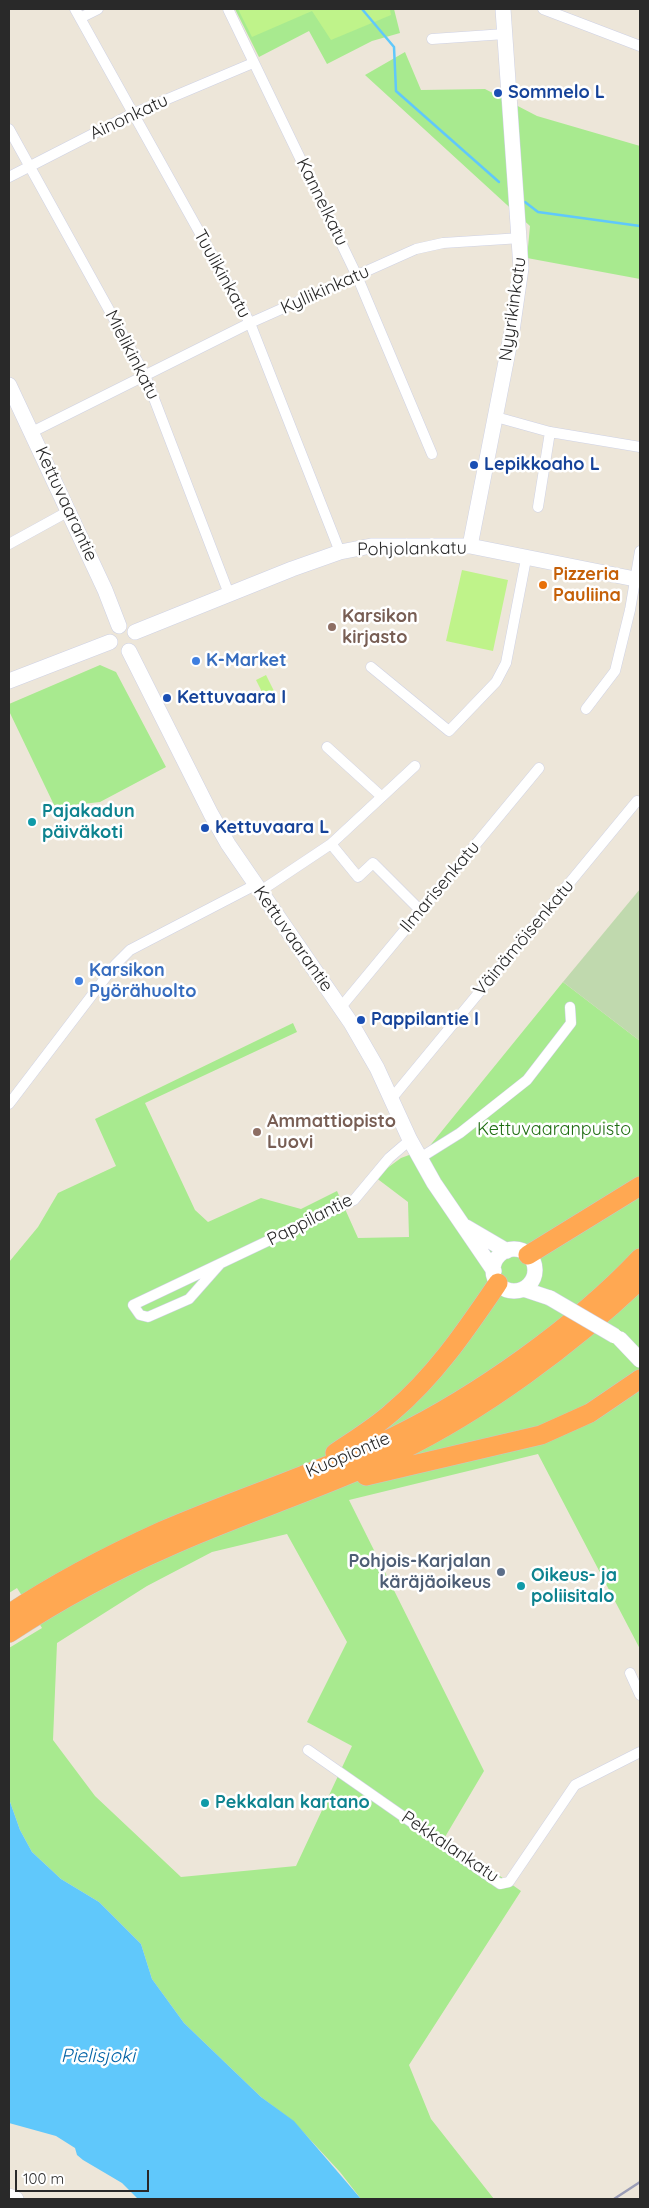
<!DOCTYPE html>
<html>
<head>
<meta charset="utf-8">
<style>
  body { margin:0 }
  #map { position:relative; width:649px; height:2208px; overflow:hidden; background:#ede6d9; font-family:Quicksand,sans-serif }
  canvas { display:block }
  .frame { position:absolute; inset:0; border:10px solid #292929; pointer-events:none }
  .scale { position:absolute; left:15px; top:2170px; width:134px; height:22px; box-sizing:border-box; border:2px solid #292929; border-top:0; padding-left:6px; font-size:15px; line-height:18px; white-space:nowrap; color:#292929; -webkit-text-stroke:4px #fff; paint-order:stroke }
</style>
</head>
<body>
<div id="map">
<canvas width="649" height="2208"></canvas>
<div class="frame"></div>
<div class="scale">100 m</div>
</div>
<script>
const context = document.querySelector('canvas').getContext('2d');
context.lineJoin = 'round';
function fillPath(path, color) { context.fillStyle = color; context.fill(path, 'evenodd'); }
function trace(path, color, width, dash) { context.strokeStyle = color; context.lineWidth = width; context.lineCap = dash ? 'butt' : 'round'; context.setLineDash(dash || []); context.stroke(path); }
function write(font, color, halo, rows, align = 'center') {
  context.font = font + ' Quicksand,sans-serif'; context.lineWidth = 5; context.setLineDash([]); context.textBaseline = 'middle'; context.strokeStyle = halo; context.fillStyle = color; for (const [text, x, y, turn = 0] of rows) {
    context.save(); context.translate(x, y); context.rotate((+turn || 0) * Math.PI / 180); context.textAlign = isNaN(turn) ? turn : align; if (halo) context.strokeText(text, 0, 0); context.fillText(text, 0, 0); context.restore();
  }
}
const green = new Path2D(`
  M235,9H394L400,33L372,41L327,64L309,31L259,57Z
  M405,52L421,90L485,89L537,116L640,146V279L527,258L530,226L365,75Z
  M100,665L116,672L166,767L100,802L55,807L9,711V704Z
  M563,982L640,1041V1649L538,1454L349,1500L484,1771L445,1837L521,1891L409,2065L431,2119L494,2199H361L340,2172L293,2121L261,2097L184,2023L152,1979L141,1944L99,1902L61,1879L32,1852L20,1830L9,1799V1648L42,1628L17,1588L9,1593V1262L38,1227L58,1193L116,1166L95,1119L293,1023L297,1032L145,1103L195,1210L208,1222L261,1198L301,1209L337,1191L358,1238L409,1237L408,1202L375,1177L401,1158L428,1148ZM287,1534L347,1642L307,1722L352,1746L296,1866L181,1877L95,1796L53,1740L57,1643L147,1586L212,1552Z`);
const cemetery = new Path2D(`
  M640,889V1041L563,982Z`);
const pitch = new Path2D(`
  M238,9H390L391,15L331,40L312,11L252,37Z
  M462,570L508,580L493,651L446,641Z
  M266,675L275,693L265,698L256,680Z`);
const water = new Path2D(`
  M9,1799L20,1830L32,1852L61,1879L99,1902L141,1944L152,1979L184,2023L261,2097L294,2121L361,2199H138L122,2183L83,2160L77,2155L75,2148L56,2136L9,2123Z`);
const stream = new Path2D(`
  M362,9L394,47L396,91L499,182
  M525,202L538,212L640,226`);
const street = new Path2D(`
  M75,9L250,323L340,552
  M228,9L357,276L432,454
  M543,9L640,46
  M80,18L98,9
  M432,39L505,34
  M9,129L145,375L229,594
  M9,177L132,114L253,63
  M496,417L550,432L640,447
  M32,432L250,323L416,249L443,243L521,238
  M538,507L550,432
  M9,544L69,511
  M371,667L449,731L496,682L506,663L526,559
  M586,709L615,671L630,610L640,551
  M327,747L381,796
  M331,844L358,877L373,863L420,910
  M265,888L331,844L415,766
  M341,1007L539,768
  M392,1098L637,801
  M9,1104L115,965L130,950L255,885
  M420,1158L460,1133L527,1080L571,1023L570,1007
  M220,1264L189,1299L148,1317L140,1315L133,1305L354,1200L389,1158L410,1140
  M630,1673L640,1695
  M308,1750L500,1884L509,1882L575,1785L640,1752`);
const secondary = new Path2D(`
  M9,385L105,590L119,626
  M470,546L512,331L521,268L503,9
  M135,632L292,569L340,552L371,546H470L640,580
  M129,651L211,814L228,844L351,1023L377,1068L410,1140L434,1183L494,1271
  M9,681L110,642
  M466,1227L507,1251
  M493 1270a21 21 0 1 1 42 0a21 21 0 1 1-42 0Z
  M523,1289L550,1298
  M620,1339L640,1360
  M9,2196L16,2199`);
const highway = new Path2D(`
  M528,1255L640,1186
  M335,1453C354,1440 374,1428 391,1413C435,1376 466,1330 498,1283
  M366,1476L541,1435L590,1413L640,1379
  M9,1614C57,1582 109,1555 162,1531C238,1498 318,1473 393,1437C477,1396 576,1326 640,1258
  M9,1633C59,1600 113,1571 168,1547C243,1513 323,1489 398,1452C484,1410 570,1346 640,1280`);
const rail = new Path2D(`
  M614,2199L640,2182`);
const secondaryBridge = new Path2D(`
  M550,1298L615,1336`);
const markers = [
  [498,93,5,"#1a4fb4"],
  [474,465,5,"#1a4fb4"],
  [543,585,5,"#e8710a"],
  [332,627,5,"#8d6e63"],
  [196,661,5,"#3f7fe0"],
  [167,698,5,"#1a4fb4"],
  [32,822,5,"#0f9aa8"],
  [205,828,5,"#1a4fb4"],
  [79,981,5,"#3f7fe0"],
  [361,1020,5,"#1a4fb4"],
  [257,1132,5,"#8d6e63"],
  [501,1572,5,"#5c6f8a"],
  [521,1586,5,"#0f9aa8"],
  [205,1803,5,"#0f9aa8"]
];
const transitNames = [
  ["Sommelo L",508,93],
  ["Lepikkoaho L",484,465],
  ["Kettuvaara I",177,698],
  ["Kettuvaara L",215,828],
  ["Pappilantie I",371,1020]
];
const streetNames = [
  ["Ainonkatu",129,117,-25],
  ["Kannelkatu",322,202,64],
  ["Tuulikinkatu",222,274,61],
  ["Kyllikinkatu",325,290,-24],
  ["Nyyrikinkatu",513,309,-82],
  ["Mielikinkatu",132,355,63],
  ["Kettuvaarantie",66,504,65],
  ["Pohjolankatu",412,549,-1],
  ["Ilmarisenkatu",440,887,-50],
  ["Väinämöisenkatu",524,938,-50],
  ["Kettuvaarantie",293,939,55],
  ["Pappilantie",310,1220,-27],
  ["Kuopiontie",348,1455,-23],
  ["Pekkalankatu",450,1847,34]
];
const foodNames = [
  ["Pizzeria",553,575],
  ["Pauliina",553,596]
];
const educationNames = [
  ["Karsikon",342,617],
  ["kirjasto",342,638],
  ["Ammattiopisto",267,1122],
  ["Luovi",267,1143]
];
const shopNames = [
  ["K-Market",206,661],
  ["Karsikon",89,971],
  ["Pyörähuolto",89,992]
];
const cultureNames = [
  ["Pajakadun",42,812],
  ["päiväkoti",42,833],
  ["Oikeus- ja",531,1576],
  ["poliisitalo",531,1597],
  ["Pekkalan kartano",215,1803]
];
const parkNames = [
  ["Kettuvaaranpuisto",554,1130]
];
const serviceNames = [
  ["Pohjois-Karjalan",491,1562],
  ["käräjäoikeus",491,1583]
];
const waterNames = [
  ["Pielisjoki",98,2056]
];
fillPath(green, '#a8ea8f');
fillPath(cemetery, '#c0d9ae');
fillPath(pitch, '#bff38a');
fillPath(water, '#60c8fb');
trace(stream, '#60c8fb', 2.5);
trace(street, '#ced1e4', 11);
trace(secondary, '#ced1e4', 16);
trace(highway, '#c7c7c7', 20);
trace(street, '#fff', 10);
trace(secondary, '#fff', 15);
trace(highway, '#ffa852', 19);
trace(rail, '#9b9db6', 2.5);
trace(secondaryBridge, '#ced1e4', 16, []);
trace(secondaryBridge, '#fff', 15);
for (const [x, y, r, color] of markers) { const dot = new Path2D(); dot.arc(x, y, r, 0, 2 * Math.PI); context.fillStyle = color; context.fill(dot); trace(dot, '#fff', 2); }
write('bold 18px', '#164399', '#fff', transitNames, 'left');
write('18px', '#292929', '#fff', streetNames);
write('bold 18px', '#c56008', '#fff', foodNames, 'left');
write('bold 18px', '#785e54', '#fff', educationNames, 'left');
write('bold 18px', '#366cbe', '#fff', shopNames, 'left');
write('bold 18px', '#0d838f', '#fff', cultureNames, 'left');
write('18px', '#1f6d12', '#fff', parkNames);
write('bold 18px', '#4e5e75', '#fff', serviceNames, 'right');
write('italic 19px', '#0062a6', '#fff', waterNames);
</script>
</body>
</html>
